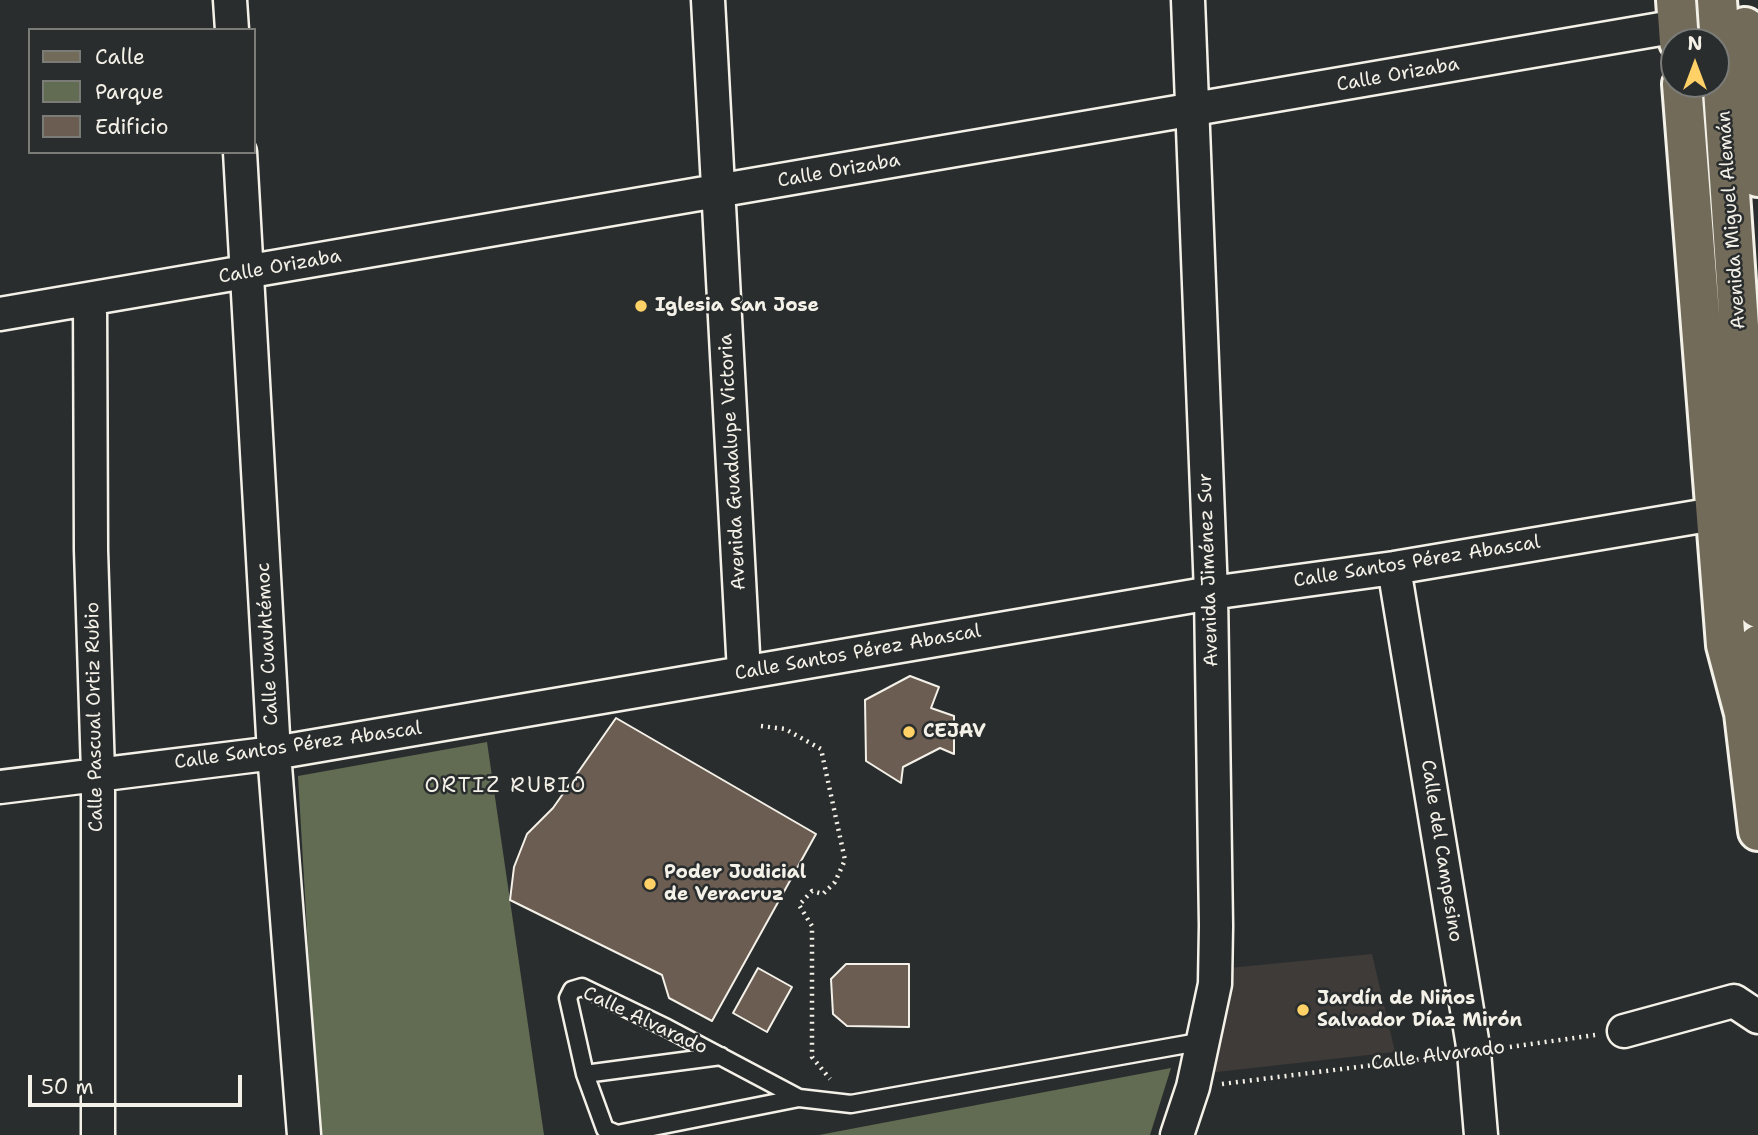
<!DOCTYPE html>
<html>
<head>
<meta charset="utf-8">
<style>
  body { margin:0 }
  #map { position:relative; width:1758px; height:1135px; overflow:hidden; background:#2a2d2e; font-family:"Shantell Sans",sans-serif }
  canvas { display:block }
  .legend { position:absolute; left:28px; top:28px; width:228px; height:126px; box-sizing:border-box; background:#2a2d2e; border:2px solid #7b7b78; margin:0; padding:9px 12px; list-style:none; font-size:21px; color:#f4f1e8 }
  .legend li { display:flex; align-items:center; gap:14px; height:35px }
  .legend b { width:35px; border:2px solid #7b7b78 }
  .north { position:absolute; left:1660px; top:28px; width:70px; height:70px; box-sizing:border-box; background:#2a2d2e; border:2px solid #7b7b78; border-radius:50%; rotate:0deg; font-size:19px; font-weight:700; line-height:28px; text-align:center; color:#f4f1e8 }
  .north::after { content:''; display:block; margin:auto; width:24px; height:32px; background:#ffd166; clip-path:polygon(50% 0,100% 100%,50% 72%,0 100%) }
  .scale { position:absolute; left:28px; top:1075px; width:214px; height:32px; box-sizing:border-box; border:4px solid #f4f1e8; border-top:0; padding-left:9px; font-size:21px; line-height:24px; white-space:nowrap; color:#f4f1e8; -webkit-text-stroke:5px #2a2d2e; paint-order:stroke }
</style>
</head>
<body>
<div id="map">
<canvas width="1758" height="1135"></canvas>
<ul class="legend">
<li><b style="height:9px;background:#726b5a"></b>Calle</li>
<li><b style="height:19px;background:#626c53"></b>Parque</li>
<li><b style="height:19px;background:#6c5d53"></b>Edificio</li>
</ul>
<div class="north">N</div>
<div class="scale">50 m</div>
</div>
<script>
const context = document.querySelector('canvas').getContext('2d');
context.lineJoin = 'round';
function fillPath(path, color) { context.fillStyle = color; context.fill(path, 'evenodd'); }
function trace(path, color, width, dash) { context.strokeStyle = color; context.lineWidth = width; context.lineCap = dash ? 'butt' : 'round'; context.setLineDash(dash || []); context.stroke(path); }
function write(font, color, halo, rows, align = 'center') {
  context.font = font + ' "Shantell Sans",sans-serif'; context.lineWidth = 5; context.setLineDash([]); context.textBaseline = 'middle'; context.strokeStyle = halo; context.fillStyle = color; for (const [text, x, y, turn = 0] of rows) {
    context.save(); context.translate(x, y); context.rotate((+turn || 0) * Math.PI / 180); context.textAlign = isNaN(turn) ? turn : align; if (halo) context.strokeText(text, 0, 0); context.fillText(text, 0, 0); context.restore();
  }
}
const built = new Path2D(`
  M1372,954L1395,1052L1208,1073L1229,968Z`);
const green = new Path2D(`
  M487,742L544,1135H319L298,776Z
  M1171,1068L1150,1135H819Z`);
const building = new Path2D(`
  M910,676L939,687L931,708L954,716V754L940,748L903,767L901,783L866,761L865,700Z
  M616,718L816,834L712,1021L669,998L662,975L510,900L514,867L527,834L553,808Z
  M846,964H909V1027L847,1026L833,1014L831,979Z
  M758,968L792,987L767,1032L733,1013Z`);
const path = new Path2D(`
  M761,726L785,729L821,749L845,860L835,882L823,894L812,891L799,905L812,926V1057L830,1079
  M1503,1048L1595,1035
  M1222,1084L1446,1056`);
const lane = new Path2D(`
  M585,1074L721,1056
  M799,1098L667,1028L582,987L572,990L568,998L585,1074L605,1129L617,1134L799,1098L851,1104L1204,1041`);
const street = new Path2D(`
  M230,0L232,30
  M708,0L744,672
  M240,152L274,753L304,1135
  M90,299L91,550L98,773V1135
  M0,314L1678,26
  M1394,568L1474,1052L1481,1135
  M0,787L274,753L1211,593L1394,568L1714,514
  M1624,1031L1734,1001L1758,1017
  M1177,1135L1193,1087L1215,984L1216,926L1211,593L1188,0`);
const primary = new Path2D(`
  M1676,0L1679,42
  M1717,0L1758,608
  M1745,27L1758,177
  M1682,84L1726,645L1744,713
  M1758,645L1744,713L1758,831`);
const markers = [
  [641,306,7,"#ffd166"],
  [909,732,7,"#ffd166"],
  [650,884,7,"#ffd166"],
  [1303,1010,7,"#ffd166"]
];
const streetNames = [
  ["Calle Orizaba",1398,75,-10],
  ["Calle Orizaba",839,171,-10],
  ["Avenida Miguel Alemán",1732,220,-94],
  ["Calle Orizaba",280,267,-10],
  ["Avenida Guadalupe Victoria",733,462,-93],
  ["Calle Santos Pérez Abascal",1417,562,-9],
  ["Avenida Jiménez Sur",1209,570,-92],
  ["Calle Cuauhtémoc",268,644,-93],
  ["Calle Santos Pérez Abascal",858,653,-10],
  ["Calle Pascual Ortiz Rubio",95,717,-91],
  ["Calle Santos Pérez Abascal",298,746,-8],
  ["Calle del Campesino",1441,851,81],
  ["Calle Alvarado",645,1021,25],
  ["Calle Alvarado",1438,1056,-7]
];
const poiNames = [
  ["Iglesia San Jose",655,306],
  ["CEJAV",923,732],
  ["Poder Judicial",664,873],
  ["de Veracruz",664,895],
  ["Jardín de Niños",1317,999],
  ["Salvador Díaz Mirón",1317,1021]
];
const neighbourhoodNames = [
  ["ORTIZ RUBIO",506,787]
];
fillPath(built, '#3e3b39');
fillPath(green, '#626c53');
fillPath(building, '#6c5d53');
trace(building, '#f4f1e8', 2);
trace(lane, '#f4f1e8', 21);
trace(street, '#f4f1e8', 37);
trace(primary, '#f4f1e8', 44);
trace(path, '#f4f1e8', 4.5, [2, 5]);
trace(lane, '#2a2d2e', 16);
trace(street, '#2a2d2e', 32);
trace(primary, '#726b5a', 38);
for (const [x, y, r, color] of markers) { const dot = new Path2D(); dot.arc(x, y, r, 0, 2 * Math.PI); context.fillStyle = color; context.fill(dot); trace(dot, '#2a2d2e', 2.5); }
write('19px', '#f4f1e8', '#2a2d2e', streetNames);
write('bold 19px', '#f4f1e8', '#2a2d2e', poiNames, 'left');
context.letterSpacing = '2px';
write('21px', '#f4f1e8', '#2a2d2e', neighbourhoodNames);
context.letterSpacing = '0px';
</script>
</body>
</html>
